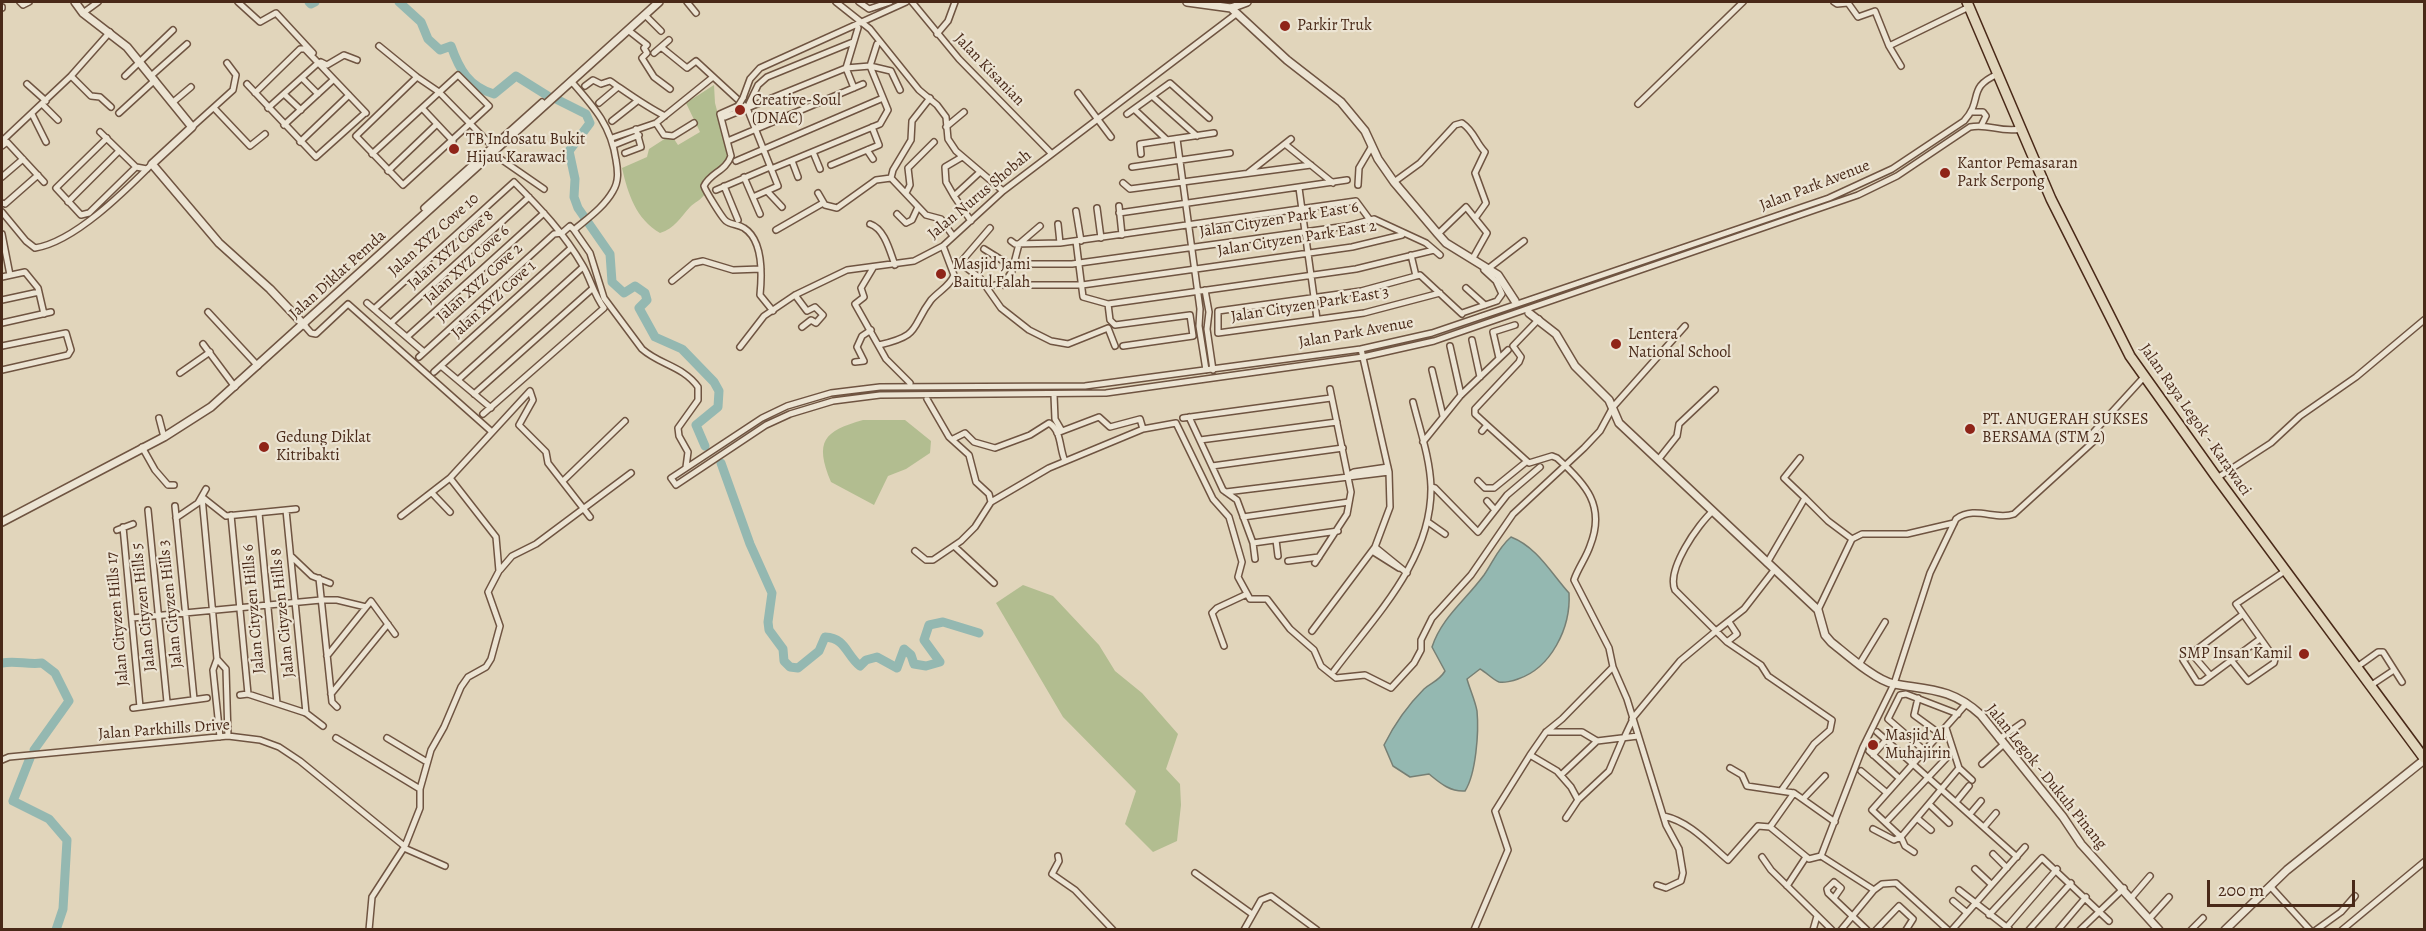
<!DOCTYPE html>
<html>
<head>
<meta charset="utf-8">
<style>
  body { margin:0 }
  #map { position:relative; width:2426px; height:931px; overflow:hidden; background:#e1d5bb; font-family:Alegreya,serif }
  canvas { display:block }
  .frame { position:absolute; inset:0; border:3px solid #492918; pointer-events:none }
  .scale { position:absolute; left:2207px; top:880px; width:148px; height:27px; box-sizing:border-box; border:3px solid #492918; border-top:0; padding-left:8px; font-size:18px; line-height:21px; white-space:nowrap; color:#492918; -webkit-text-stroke:4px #ece4d3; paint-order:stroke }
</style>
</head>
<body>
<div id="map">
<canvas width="2426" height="931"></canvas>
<div class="frame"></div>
<div class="scale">200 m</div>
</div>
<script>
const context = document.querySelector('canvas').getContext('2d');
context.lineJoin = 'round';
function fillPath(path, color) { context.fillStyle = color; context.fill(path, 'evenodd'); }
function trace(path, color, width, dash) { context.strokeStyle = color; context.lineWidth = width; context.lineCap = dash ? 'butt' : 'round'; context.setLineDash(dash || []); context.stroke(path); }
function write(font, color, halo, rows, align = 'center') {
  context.font = font + ' Alegreya,serif'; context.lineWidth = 4.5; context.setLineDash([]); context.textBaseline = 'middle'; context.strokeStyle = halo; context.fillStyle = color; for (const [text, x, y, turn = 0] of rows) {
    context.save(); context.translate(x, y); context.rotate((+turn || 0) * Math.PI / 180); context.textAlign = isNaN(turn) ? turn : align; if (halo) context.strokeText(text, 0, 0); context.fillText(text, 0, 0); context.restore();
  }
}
const green = new Path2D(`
  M714,85L715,103L729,156L722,168L703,181L702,190L705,194C701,200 695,202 690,207C680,218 675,228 660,233C636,219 628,194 622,168L647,157L649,149L666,138L674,139L678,145L700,132L686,103Z
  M863,420H905L931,441L930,453L906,469L888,476L874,505L831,482C814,441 824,431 863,420Z
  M1023,585L1053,596L1099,645L1115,671L1142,693L1178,734L1166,769L1180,784L1181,805L1177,841L1153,852L1125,824L1136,791L1063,717L996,603Z`);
const water = new Path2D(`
  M1511,537C1537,547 1551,573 1569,593C1571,628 1551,668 1518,679C1513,681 1504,683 1499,682C1493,680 1486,672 1480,669L1467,679C1470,690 1475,700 1477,711C1479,732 1476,774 1465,791C1450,792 1440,783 1429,774L1410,777L1393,766L1384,745C1395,723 1407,706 1424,689C1432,682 1439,681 1445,671L1432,647C1442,617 1465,601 1484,575C1493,562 1498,548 1511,537Z`);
const river = new Path2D(`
  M309,2L311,4L315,2
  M399,2L421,22L428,39L440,50L451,46C459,69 469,87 494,94L516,76L548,96
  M558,100L586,114L590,123L569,151L575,179L574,197L578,208L610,254L612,282L624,293L635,286L645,293L647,300L639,308L655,337L682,349L714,382L719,391L718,407L696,425L705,446
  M721,463L750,544L772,593L768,622L769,630L783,649L784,661L790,667L798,668L819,651L825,637C846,638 846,655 860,666L866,660L877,657L897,668L904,649L911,655L914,664L926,666L940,662L924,640L929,625L943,622L979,633
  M2,663C16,660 27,665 42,663L55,673L69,701L34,750
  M30,758L13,801L49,819L67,840L63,909L56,930`);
const minor = new Path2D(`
  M20,2L23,5L29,2
  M238,2L260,22L276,13L313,53
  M687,2L696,13
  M836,2L870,29L919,90L937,105L946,117L948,139L956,151L1003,191
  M859,2L869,9L890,2
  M912,2L959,59L1051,153
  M1834,2L1837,4L1848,3L1858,17L1875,11L1889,46L1969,7
  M2,7V8
  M83,13L98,2
  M645,15L661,31
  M628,30L647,45L644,48L647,53L642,58L654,77L670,89
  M937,34L948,21L955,2
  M379,46L417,77L439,92L494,148
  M1889,46L1901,66
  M661,47L687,68L696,61L747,108L778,186L753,197
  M654,53L669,40
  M321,62L327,65L344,55L357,60
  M1998,74C1966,88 1984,99 1964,121L1892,169L1829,198L1432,333L1361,349L1085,386L880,387L831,393L787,406L762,418L671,478L676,485L766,425L790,414L833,401L880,395L1106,393L1363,357L1434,341L1858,195L1897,176L1970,127C1989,123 1999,133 2021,129
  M71,76L91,96L100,97L111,107
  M125,76L173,30
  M151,76L187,44
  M417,77L356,136L403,185L489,106L458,75L422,108
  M302,78L318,94
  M571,81C593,106 611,125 616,160C618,171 619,181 613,191C604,207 588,218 574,230L590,253L604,298L642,349C660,365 683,366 698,387V400L678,428L679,436L688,452L686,467
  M27,84L46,101
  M247,84L316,157L365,113
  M585,86L593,80L601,84L610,81C629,94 645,106 665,116
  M854,88L846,68L858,28
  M255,93L300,49H305L366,113
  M1078,93L1111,137
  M284,94L301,110
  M1152,96L1197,136
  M743,98L750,79L760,68L906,2
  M930,98L912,121L911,140L893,170L891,178L926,215L941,219L953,236
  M172,103L191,87
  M599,103L618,87
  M42,104L58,120
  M1638,104L1743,2
  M738,106L720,114L731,156C726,171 710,173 704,186C705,190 722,218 726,221C731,225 738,224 744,228C763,240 762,275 760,295L773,311
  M268,108L318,63
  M747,108L758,85L767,77L853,42
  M215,109L250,146L265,134
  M1134,109L1167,140
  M1972,112H1983L1986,116L1982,124
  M119,113L155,80
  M32,114L46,142
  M1127,114L1170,83L1209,118
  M725,117L846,68L870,66L891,71L900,90
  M612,121L636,102
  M656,123L664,135L673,136L694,123
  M284,125L333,80
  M192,127L233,90L236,75L227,63
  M946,127L964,112
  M100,132L136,167L147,169
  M107,138L56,188L81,215L89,213L136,167
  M612,138L656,123L713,77
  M1177,139L1200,309L1199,326L1206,370
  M730,140L863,84
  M2,141L71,76L110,32
  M300,142L349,95
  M1285,144L1333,183
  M614,145L639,135
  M2,146L7,142L44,182
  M867,150L873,159
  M813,152L820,169
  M492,153L544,189
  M625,153L641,147L636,129
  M372,154L422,108L453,141
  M1141,154L1140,144L1214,133
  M736,161L883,98
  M792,161L798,177
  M831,165L879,145L872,127
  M1132,167L1230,153
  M771,169L880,124L888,110L870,66L877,44
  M388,171L437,124
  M1248,173L1291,139
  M2,177L23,159
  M744,177L760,214
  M1394,182L1420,163L1455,125L1462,123C1475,132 1475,142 1485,152L1475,173L1486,203L1476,217
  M1123,183L1130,189L1311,165
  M1358,185L1359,168L1372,146
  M724,186L738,220
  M1299,188L1317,319
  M716,190L770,167
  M767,191L782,207
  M818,193L825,205L837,208L876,180L891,178
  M906,193L910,185L908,168L934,142
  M954,196L946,182L945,167L962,157
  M68,202L119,151
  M2,203L5,204L38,175
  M1119,206L1122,235
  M424,208L542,102
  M1097,208L1101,238
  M1076,211L1081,241
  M2,212L26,241L35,248C74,242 124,192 152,164
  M1119,213L1347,180
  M897,214L906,223L912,220L918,207
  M971,221L954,196L980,172
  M870,224C885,229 890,252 895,265
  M1058,224L1060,243
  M776,230L823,203
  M562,233L570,226L574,230
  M2,234L10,275
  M1438,234L1466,207L1487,233L1473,258
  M1011,241L1015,244L1060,243L1356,201L1370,220
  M1076,241L1083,297L1108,304
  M984,249L1008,264H1072L1347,226L1374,219L1426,243L1440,255
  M1411,255L1416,276
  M960,263L990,228
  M873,268L861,288L864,297L855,304L886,359L910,383
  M1489,268L1524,241
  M952,269L960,263L980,278L1001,308L1029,330L1051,341L1068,344L1108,328L1115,346
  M1416,276L1361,291L1218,311V333L1364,313L1440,293
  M1416,276L1420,275L1462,314
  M2,277L25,272L38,288L44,314
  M672,281L694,263L703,261L733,270L761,269
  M995,285H1082L1352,247L1402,235
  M1003,285L1012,271L1019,244L1040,226
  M1466,288L1485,305
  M1205,290L1209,312L1207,329L1213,370
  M795,295L807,311L815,307L823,315L816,323L811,320L802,327
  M2,300L39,292
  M367,303L424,352
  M1108,304L1356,269L1434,250
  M1108,304L1110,320L1115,325L1190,315L1193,336L1123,346
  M374,309L514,182C540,208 564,233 583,266C591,280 594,295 604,308L483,414
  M208,312L258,366
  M1462,313L1497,301L1502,294L1496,281L1484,270
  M2,323L51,312
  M391,323L529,197
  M304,325L311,333L316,334L348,304L492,432
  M407,337L544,213
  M1472,340L1480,377
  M203,344L235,387
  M879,345C922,335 910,328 931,300C939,291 950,286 954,275L943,246
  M2,346L66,333L71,350L68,355L2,370
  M1450,346L1461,395
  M740,347L764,316L795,295L847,270L914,261L943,246L1003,191L1236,14
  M419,357L554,234L562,233
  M1499,358L1493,332L1515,325
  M855,362L864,361L857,347L862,336L871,330
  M441,366L491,408
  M1432,370L1443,416
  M434,372L571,248
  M180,373L210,352
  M458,380L583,267
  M474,394L592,289
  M1054,395L1055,419L1062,431
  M927,399L949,437L969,455L976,482L989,494L991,502
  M1189,417L1223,490L1237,500L1253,543L1255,559
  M159,418L164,437
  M1183,418L1331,398
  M1487,425L1529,463L1552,456L1557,458C1586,484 1606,506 1590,546C1586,558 1578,568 1574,580L1609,648L1613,667L1627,699L1666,825L1679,849L1683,873L1681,881L1666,888L1657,885
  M1482,431L1487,425L1475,414V409L1519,362L1521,357L1513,346L1539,319
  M1057,433L1099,417L1110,427L1140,419L1143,429
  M953,439L965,433L974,442L995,448L1030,435L1049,423C1062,431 1059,448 1065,461
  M1200,440L1337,422
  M1423,442L1461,395L1508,350
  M142,447L155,470L168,485H174
  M1800,458L1784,478L1805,498
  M1658,460L1677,436L1679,424L1715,390
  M1212,466L1343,448
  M1349,475L1354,472L1388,467
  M2217,478L2271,443L2300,416L2356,377L2424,320
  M563,481L625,421
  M1478,481L1485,488H1494L1526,462
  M1431,487L1435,488L1478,532L1507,495L1540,467
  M1226,492L1389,472
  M432,493L450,512
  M202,497L217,659L213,670L220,737
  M202,497L226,516L296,509
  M1487,501L1495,510
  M175,506L194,699
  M148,510L167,702
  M286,510L306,713
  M1713,511C1698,524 1666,570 1675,590L1716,631L1744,609L1775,569
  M259,513L277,703
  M231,515L248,694
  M401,516L450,478L530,391L533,400L519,425L546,452L548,463L590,517
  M1243,517L1349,502
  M176,518L198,503L206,489
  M1428,522L1445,534
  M123,527L140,707
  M117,530L133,524
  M1852,539L1862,534H1907L1954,523
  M1276,540L1278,556
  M1253,543L1338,531
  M954,546L994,583
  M1375,547L1407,573
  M915,551L926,560H933L961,541L975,527L991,502L1049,468L1143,429L1176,423L1213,499L1229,517L1242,562L1238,577L1250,599H1267L1290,629L1314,650L1321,666L1336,678L1365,675L1391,688L1414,663L1421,650V640L1432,618L1471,575L1513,514L1584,448L1600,431L1613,407L1685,326
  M1372,551L1399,568
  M291,556L312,576L330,583
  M1288,561L1319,557
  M1315,563L1347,514L1351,492L1330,389
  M1767,563L1805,498L1828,521L1852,539L1818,610
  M500,570L512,556L536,544L631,473
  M319,578L332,702L337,707
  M2242,615L2183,660L2197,682H2202L2260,639
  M132,618L321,600H337L366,607
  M1312,631L1375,547L1390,507L1389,472L1361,349
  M1727,642L1761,665L1768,676L1832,720L1830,730L1814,744L1781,791
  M1224,646L1212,613L1217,608L1247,594
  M2191,653L2210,675
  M327,656L371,601L395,634
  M217,659L226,669L228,736
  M2231,660L2248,681L2274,663L2275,659L2236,604L2285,571
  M1860,663L1885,622
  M2357,667L2378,652H2383L2402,682
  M1334,671C1375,616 1432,560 1431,487C1430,458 1420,430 1413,402
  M2370,686L2394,670
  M331,694L388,624
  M240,695L248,694L306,713L323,726
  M1918,698L1914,715L1940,734
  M133,708L207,698
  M1632,719L1680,661L1716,631L1727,642L1737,634L1729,622
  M1546,732H1582L1597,741
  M1877,732L2017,857
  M336,738L420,789
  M387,738L427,762
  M1624,738L1632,721
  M1999,739L2022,723
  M1869,751L1899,778
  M1925,751L1888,719L1900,695L1906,694L1958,714
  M1530,755L1546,732L1562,719L1613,667
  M1873,755L1886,740
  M2,760L9,757L228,736L260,740L279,747L300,761L403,845
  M1982,764L2004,744
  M1730,768L1742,775L1747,786L1794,793L1770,827
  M1959,768L1972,780
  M1861,771L1887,793
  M1561,775L1597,741L1638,736
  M1794,793L1835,822
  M1803,799L1825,776
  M1578,800L1609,771L1623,738
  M1956,802L1969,786
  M1930,805L1949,823
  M1970,814L1981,801
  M1664,816C1690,822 1708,843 1728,860L1758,826L1770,827L1809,859L1821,856L1863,747L1894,684L1930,573L1956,519C1975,505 1996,521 2014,514L2093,442L2091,435L2144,377
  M1918,819L1931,830
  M1886,822L1953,751
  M1984,827L1996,813
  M1873,829L1894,840L1901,837L1872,810L1967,703
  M404,848L445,866
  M1914,852L1905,846L1901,837L1959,768L1946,728
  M1993,854L2007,868
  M1058,856L1059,861L1052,874L1075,890L1113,930
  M1821,856L1874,890L1882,884L1896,883L1948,930
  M1762,857L1771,870L1832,930
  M1975,869L1991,884
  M1195,873L1252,914
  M1787,886L1806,857
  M2270,886L2310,930
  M1959,890L2009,929
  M2132,897L2150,876
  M1834,898L1841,888L1834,882L1827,889L1828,893L1867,930
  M1953,901L1966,912
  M1989,915L2042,858L2109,921
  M2150,918L2169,897
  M2006,928L2057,869
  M369,930L372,897L405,846L420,808V789L431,750L444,727L461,687L468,677L486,667L491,659L500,626L488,592L499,571L496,537L450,478
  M1244,930L1261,900L1271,896L1317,930
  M1474,930L1508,850L1495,811L1530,755L1557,771L1571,787L1578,800L1566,818
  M1813,930L1817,916
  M1841,930L1874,890
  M1876,930L1899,906L1913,919L1906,930
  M1952,930L2025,847
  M2029,930L2071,883
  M2058,930L2086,897
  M2080,930L2124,888
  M2191,930L2203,918
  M2316,930L2341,912L2355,896
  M2342,930L2424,862`);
const tertiary = new Path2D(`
  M75,2L83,13L127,47L192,127L152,164L219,243L270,289L304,325
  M1187,2L1231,8L1247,2
  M1231,8L1287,60L1341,102L1365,131L1378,159L1394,182L1438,234L1446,243L1498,275L1515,301
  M1529,313L1556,334L1575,366L1609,400L1619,423L1818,610L1825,635L1831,642C1845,653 1876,681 1894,684C1929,690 1952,688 1981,715L2063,817L2081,844L2159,930
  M2,522L164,437L211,407L659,2
  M2225,930L2287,870L2424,760`);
const primary = new Path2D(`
  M1967,2L2051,199L2130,356L2217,478L2424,758`);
const minorBridge = new Path2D(`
  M738,106L743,98`);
const markers = [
  [1285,26,6,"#8f2418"],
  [740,110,6,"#8f2418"],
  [454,149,6,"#8f2418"],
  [1945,173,6,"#8f2418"],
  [941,274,6,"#8f2418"],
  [1616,344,6,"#8f2418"],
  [1970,429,6,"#8f2418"],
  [264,447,6,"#8f2418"],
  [2304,654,6,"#8f2418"],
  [1873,745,6,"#8f2418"]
];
const poiNames = [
  ["Parkir Truk",1297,26],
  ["Creative-Soul",752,101],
  ["(DNAC)",752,119],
  ["TB Indosatu Bukit",466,140],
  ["Hijau Karawaci",466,158],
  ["Kantor Pemasaran",1957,164],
  ["Park Serpong",1957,182],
  ["Masjid Jami",953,265],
  ["Baitul Falah",953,283],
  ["Lentera",1628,335],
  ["National School",1628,353],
  ["PT. ANUGERAH SUKSES",1982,420],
  ["BERSAMA (STM 2)",1982,438],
  ["Gedung Diklat",276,438],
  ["Kitribakti",276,456],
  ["SMP Insan Kamil",2292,654,"right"],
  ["Masjid Al",1885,736],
  ["Muhajirin",1885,754]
];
const streetNames = [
  ["Jalan Kisanian",989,70,46],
  ["Jalan Park Avenue",1815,186,-21],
  ["Jalan Nurus Shobah",980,195,-40],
  ["Jalan Cityzen Park East 6",1279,220,-9],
  ["Jalan XYZ Cove 10",434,235,-42],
  ["Jalan Cityzen Park East 2",1297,239,-9],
  ["Jalan XYZ Cove 8",451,250,-42],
  ["Jalan XYZ Cove 6",467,265,-42],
  ["Jalan Diklat Pemda",338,275,-42],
  ["Jalan XYZ Cove 2",480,283,-42],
  ["Jalan XYZ Cove 1",494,300,-42],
  ["Jalan Cityzen Park East 3",1310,305,-9],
  ["Jalan Park Avenue",1356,333,-10],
  ["Jalan Raya Legok - Karawaci",2195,420,55],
  ["Jalan Cityzen Hills 3",171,604,-96],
  ["Jalan Cityzen Hills 5",144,607,-96],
  ["Jalan Cityzen Hills 6",254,609,-95],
  ["Jalan Cityzen Hills 8",283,613,-96],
  ["Jalan Cityzen Hills 17",118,619,-95],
  ["Jalan Parkhills Drive",164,730,-4],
  ["Jalan Legok - Dukuh Pinang",2046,777,51]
];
fillPath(green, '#b2bd90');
fillPath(water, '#94b8b1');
trace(water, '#767f74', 1.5);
trace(river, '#94b8b1', 9);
trace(minor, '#6f5441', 8);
trace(tertiary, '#6f5441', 10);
trace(primary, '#492918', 12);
trace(minor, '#ece4d3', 5);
trace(tertiary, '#ece4d3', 7);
trace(primary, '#e1d5bb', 9);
trace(minorBridge, '#6f5441', 8, []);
trace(minorBridge, '#ece4d3', 5);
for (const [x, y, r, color] of markers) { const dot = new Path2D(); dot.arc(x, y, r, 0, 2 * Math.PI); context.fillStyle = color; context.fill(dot); trace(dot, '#ece4d3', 2); }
write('16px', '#492918', '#ece4d3', poiNames, 'left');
write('16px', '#492918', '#ece4d3', streetNames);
</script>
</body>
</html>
